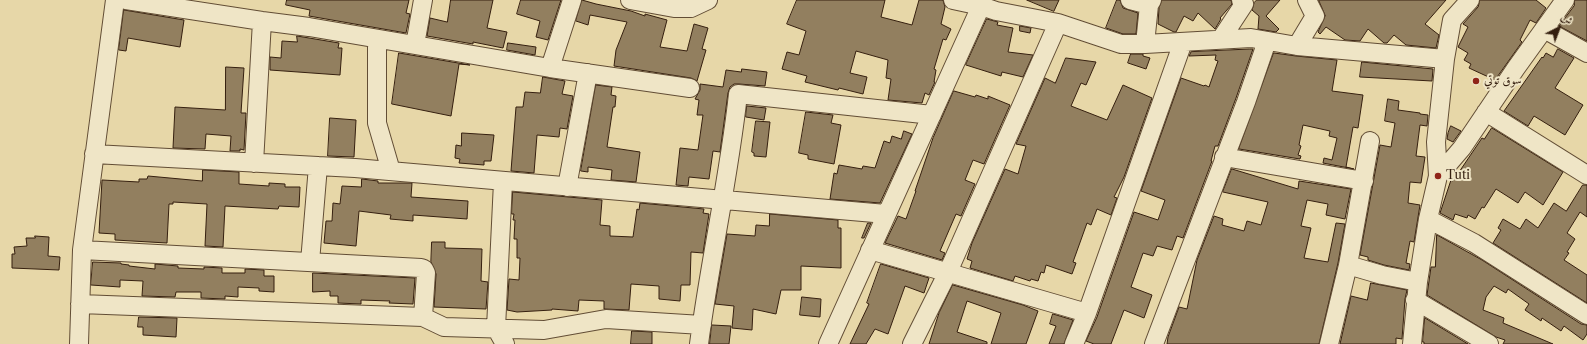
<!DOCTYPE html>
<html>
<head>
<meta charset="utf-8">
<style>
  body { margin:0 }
  #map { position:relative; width:1587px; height:344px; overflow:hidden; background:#e7d7a8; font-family:"Libre Caslon Text",Amiri,serif }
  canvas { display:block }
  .north { position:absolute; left:1539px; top:8px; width:40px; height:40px; -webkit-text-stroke:3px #efe5c6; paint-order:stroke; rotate:42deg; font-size:11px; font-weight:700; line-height:16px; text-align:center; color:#351f0f }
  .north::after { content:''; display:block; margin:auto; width:14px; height:18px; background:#351f0f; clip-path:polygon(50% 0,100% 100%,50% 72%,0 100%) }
</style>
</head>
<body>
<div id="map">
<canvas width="1587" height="344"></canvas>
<div class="north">ش</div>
</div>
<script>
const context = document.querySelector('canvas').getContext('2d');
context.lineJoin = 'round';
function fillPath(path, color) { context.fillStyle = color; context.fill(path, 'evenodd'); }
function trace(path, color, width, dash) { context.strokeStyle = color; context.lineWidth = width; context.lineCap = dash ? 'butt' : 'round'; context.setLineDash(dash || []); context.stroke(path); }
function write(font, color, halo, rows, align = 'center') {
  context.font = font + ' "Libre Caslon Text",Amiri,serif'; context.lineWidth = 4; context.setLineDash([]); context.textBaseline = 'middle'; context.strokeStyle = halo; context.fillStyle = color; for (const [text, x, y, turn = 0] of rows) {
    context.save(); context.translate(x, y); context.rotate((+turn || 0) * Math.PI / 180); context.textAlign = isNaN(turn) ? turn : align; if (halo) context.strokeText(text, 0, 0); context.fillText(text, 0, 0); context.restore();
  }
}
const building = new Path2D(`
  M287,0H409L406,13L410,14L406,33L309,16L310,10L286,5Z
  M451,0H493L487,28L507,32L503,48L473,42V44L427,36L430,18L447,22Z
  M521,0H561L548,40L536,37L540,21L517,14Z
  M582,0L596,4L631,11L645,16V14L667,20L660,47L687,51L694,24L708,28L702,49L706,50L697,81L691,78L614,66L616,50L627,22L590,15L588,25L576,21Z
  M797,0H885L881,17L912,25L919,0H943L945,7L941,24L951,29L946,40L943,39L934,69L936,70L934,82H935L929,95L925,93L922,103L888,100L891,79L886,78L888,60L856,51L850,73L867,77L863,94L839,88L838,90L805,82L807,76L782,69L787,52L799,55L806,31L787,24Z
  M1027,0H1059L1054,11Z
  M1117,0H1120L1123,8L1138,13L1136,34H1123L1106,28Z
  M1162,0H1231L1232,4L1220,18L1221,19L1215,29L1198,13L1193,21L1184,16L1176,32H1174L1158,24L1159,8Z
  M1257,0H1280L1266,16L1279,29L1276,32L1258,29L1259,16L1252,10L1254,3Z
  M1319,0H1446L1425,24L1439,35L1436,48L1406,45L1394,35L1387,43H1384L1368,29L1360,41L1345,40L1326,27L1320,34L1318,32L1325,16Z
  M1480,0H1536L1546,8L1536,23L1530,20L1520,40L1522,42L1495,80L1469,68L1471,64L1464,60L1468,53L1458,47L1468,27L1463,24L1478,7Z
  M1575,0H1587V41L1559,26L1574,6Z
  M124,10L184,20L180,47L128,38L126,51L119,50Z
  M987,19L998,22L997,25L1013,28L1008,52L1033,55L1023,77L1002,72L1001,76L966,65Z
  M1020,26L1031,28L1030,33L1020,31Z
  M297,36L339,43L338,48H342L340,75L270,70V57L281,58L282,41L297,42Z
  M508,43L536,47L535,55L507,50Z
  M1250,49H1253L1236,98L1218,146H1215L1211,161H1212L1183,238L1177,236L1172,250L1157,246L1153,256L1143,253L1131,287L1152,295L1144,318L1124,310L1111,344H1094L1086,341L1097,317L1134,212L1158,220L1165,200L1141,191L1181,78L1204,86L1205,85L1209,87L1218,61L1215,60L1216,55L1189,56L1191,52Z
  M1558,49L1574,58L1555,88L1583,105L1565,135L1534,116L1528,126L1504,111L1542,57L1543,58L1546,53L1553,57Z
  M399,53L470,65L459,64L451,116L392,104Z
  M1274,53L1296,56L1337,60L1332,91L1363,95L1358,128L1353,127L1346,167L1354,169L1323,163L1324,158L1332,160L1337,138L1329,136L1330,131L1303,125L1299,145L1301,146L1298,155L1301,156L1300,159L1239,149Z
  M1131,54H1143V56L1150,58L1146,69L1128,63Z
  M1066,58L1096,62L1086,85L1081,83L1071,106L1107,120L1123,85L1152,98L1124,177L1114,197L1117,198L1111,215L1097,209L1091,225L1087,223L1073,262L1076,263L1072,274L1046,265L1044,273L1041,272L1038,281L1031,279L1030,281L1015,276L1013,281L970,268L972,261L967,259L972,243L1005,169L1018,174L1026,146L1016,144L1045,78L1055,83Z
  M1362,62L1433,69L1432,81L1360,77Z
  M226,67L244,68L241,113H246L244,150L240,149V151H230L231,136L206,134L205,149L173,148L175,107L225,110Z
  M742,69L767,72L765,86L739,84H734L730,87L728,93L720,152L713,151L709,179L689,177L688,186L676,185L680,148L698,150L703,115H697L699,100L695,99L700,90V84L723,87L726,70L741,72Z
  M543,77L565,81L562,94L573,96L567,129L560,128L559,137L537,135L534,173L511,171L516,107H523L525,92L540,93Z
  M596,85L612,87L611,95L616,96L615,107H613L607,147L640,152L636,182L611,180L612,170L588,167V172L581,171Z
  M954,91L975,97L976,95L988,99V96L1010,105L984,164L973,160L965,180L975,184L961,216L956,214L940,251L945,253L942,260L885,243L898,216L906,219L916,191H915L933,138Z
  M1388,99L1399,101L1398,110L1420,113V114L1428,115L1427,126L1420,125L1416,156L1425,157L1421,183L1410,182L1408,203L1420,205L1414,242L1410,241L1406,263L1410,264L1409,270L1384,265L1368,260V257L1360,255L1380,145L1391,147L1395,123L1385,121Z
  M747,106L766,108L764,120L746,117Z
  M806,112L833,115L831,123L841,125L834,164L808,159V155L799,153Z
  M330,118L356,120L354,157L328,156Z
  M756,121L770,122L766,157L754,156V153L752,152Z
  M1451,126L1461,131L1453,142L1447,139L1448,133Z
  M1492,128L1563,172L1543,205L1525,192L1518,203L1496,189L1484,208L1482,207L1475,219L1468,215L1467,218L1455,214L1453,220L1440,213L1451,180L1453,181L1482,138L1484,139Z
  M904,131L912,134L880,203L830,199L834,173L837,174L839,165L862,169L863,166L875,168L884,141L890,143L892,136L901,139Z
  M462,133L494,135L491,161H484V165L459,163L460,159L455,158L456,145L461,146Z
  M1232,169L1298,189L1299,181L1351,189L1345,219L1326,215L1328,204L1307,200L1301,226L1311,228L1304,258L1328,262L1336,223L1345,224L1338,263L1319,344H1167L1168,337L1179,307L1187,309L1197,260L1214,216L1223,219L1222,225L1244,231L1247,221L1261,225L1268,202L1223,192Z
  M203,170L239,172V184L269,186V183L285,184V187H300L299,207L279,206L278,209L225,206L223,247L205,246L207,204L173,202V204H169L167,243L115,240V234L99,233L102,180L139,182V179H147L148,176L202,181Z
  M362,179L378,181V183H412L411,197L468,201L467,219L413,215V221L390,219L391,215L359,211L356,246L324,243L326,221H332L333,203L340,204L342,186L361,187Z
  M1583,185H1587V217L1580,212L1567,233L1575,239L1567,252L1569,253L1564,260L1587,275V303L1493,243L1501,230L1498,228L1503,219L1520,229L1526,219L1538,228L1554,203L1566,211Z
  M513,192L602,200L600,225L610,226V236L633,237L637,209L639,210L640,203L704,209L703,213L709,214L703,253L691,252L690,285H681L680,301L659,299V286L631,284L629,310L604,309V301L579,300L578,311L552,309V310L517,312L507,310L509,279L519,280L520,258H517V239H514L515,220H513L514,214H512Z
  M770,214L838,220V228H841V268L801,266V290H781L776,314L753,309L752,330L732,328L734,306L715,304L727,234L755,236L756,225L769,226Z
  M868,223H871L864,238H862Z
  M1437,235L1482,260L1581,324L1587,325V334L1583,340L1564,326L1561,331L1542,318L1541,321L1525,310L1529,304L1508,289L1506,293L1494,286L1486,297L1483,310L1504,318L1503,323L1553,344H1503L1505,340L1496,337L1427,295L1431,267H1435Z
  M35,236L49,237L48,256L60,257L59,270L12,268V254H15L14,247L27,246L26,238H35Z
  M432,242H445V248L482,249L481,281L488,282L486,309L434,307L436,274L431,262Z
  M93,262L121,263V264L129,265V266L155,269V264L178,266V268L204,269V267L222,268V273H245V269L264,270V276H274V292L259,291V288L238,287V297L225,296V299L201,298V292H176L175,297L142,296L143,281L120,280V287L91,285Z
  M881,264L929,278L924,293L905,286L888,334L875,329L866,344H850L869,304L867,303Z
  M313,273L415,278L413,304L389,303L390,301L361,300V304L338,303V296H330V291L313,292Z
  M1371,283L1407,290L1405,299L1402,339L1396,338V344H1340L1351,296L1367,300Z
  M953,285L1023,305L1038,311L1026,344H991L1001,313L967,301L957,332L987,342V344H929L939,313Z
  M802,297L821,299L820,317L800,315Z
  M1053,314L1073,320L1064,344H1049L1056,326L1050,324Z
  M139,317L177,318L176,337L143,335V327H138Z
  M1425,318L1468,344H1424V342H1423Z
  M712,325L731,326L729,344H710Z
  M632,331L652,332V344H631Z`);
const minor = new Path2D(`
  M126,0L262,21L309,27L550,68L690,88
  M630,0L674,8H691L708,0
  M953,0L981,6L996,11L1058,23L1121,44H1145L1251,38L1297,46L1445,59
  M1130,0L1149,5
  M1544,29L1587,53
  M1221,39L1244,4L1241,0
  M377,40V123L391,171
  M1145,44L1149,5L1152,0
  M415,45L423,0
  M1297,46L1315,16L1307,0
  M550,68L572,0
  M1486,112L1587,175
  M94,154L355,168L886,214
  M1224,157L1364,181
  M254,163L262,21
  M1438,176L1462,148L1516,68L1565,0
  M503,182L496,328L505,344
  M567,187L588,73
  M1428,219L1474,243L1587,315
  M82,250L421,268L424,269L426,273L423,317
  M870,250L1087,313
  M310,262L318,166
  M1348,265L1382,275L1418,282
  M1415,300L1489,344
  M80,304L423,317L444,327L544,330L606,319L702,325
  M79,344L82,250L115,0
  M699,344C710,260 729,178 738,94L932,115
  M828,344L981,6
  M912,344L948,272L1058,23
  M1074,344L1087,313L1183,42
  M1154,344L1246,102L1267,41
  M1329,344L1348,265L1370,141
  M1412,344L1418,282L1428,219L1438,176L1436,142L1445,59L1452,20L1470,0`);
const markers = [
  [1476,81,4,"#8f2418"],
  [1438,176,4,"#8f2418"]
];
const poiNames = [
  ["سوق توتي",1484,81],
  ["Tuti",1446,176]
];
fillPath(building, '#927f5f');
trace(building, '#351f0f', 1);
trace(minor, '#624d35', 20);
trace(minor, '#efe5c6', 18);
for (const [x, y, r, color] of markers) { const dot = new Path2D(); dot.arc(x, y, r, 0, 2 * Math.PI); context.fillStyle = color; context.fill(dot); trace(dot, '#efe5c6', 1.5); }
write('12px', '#351f0f', '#efe5c6', poiNames, 'left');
</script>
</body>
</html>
